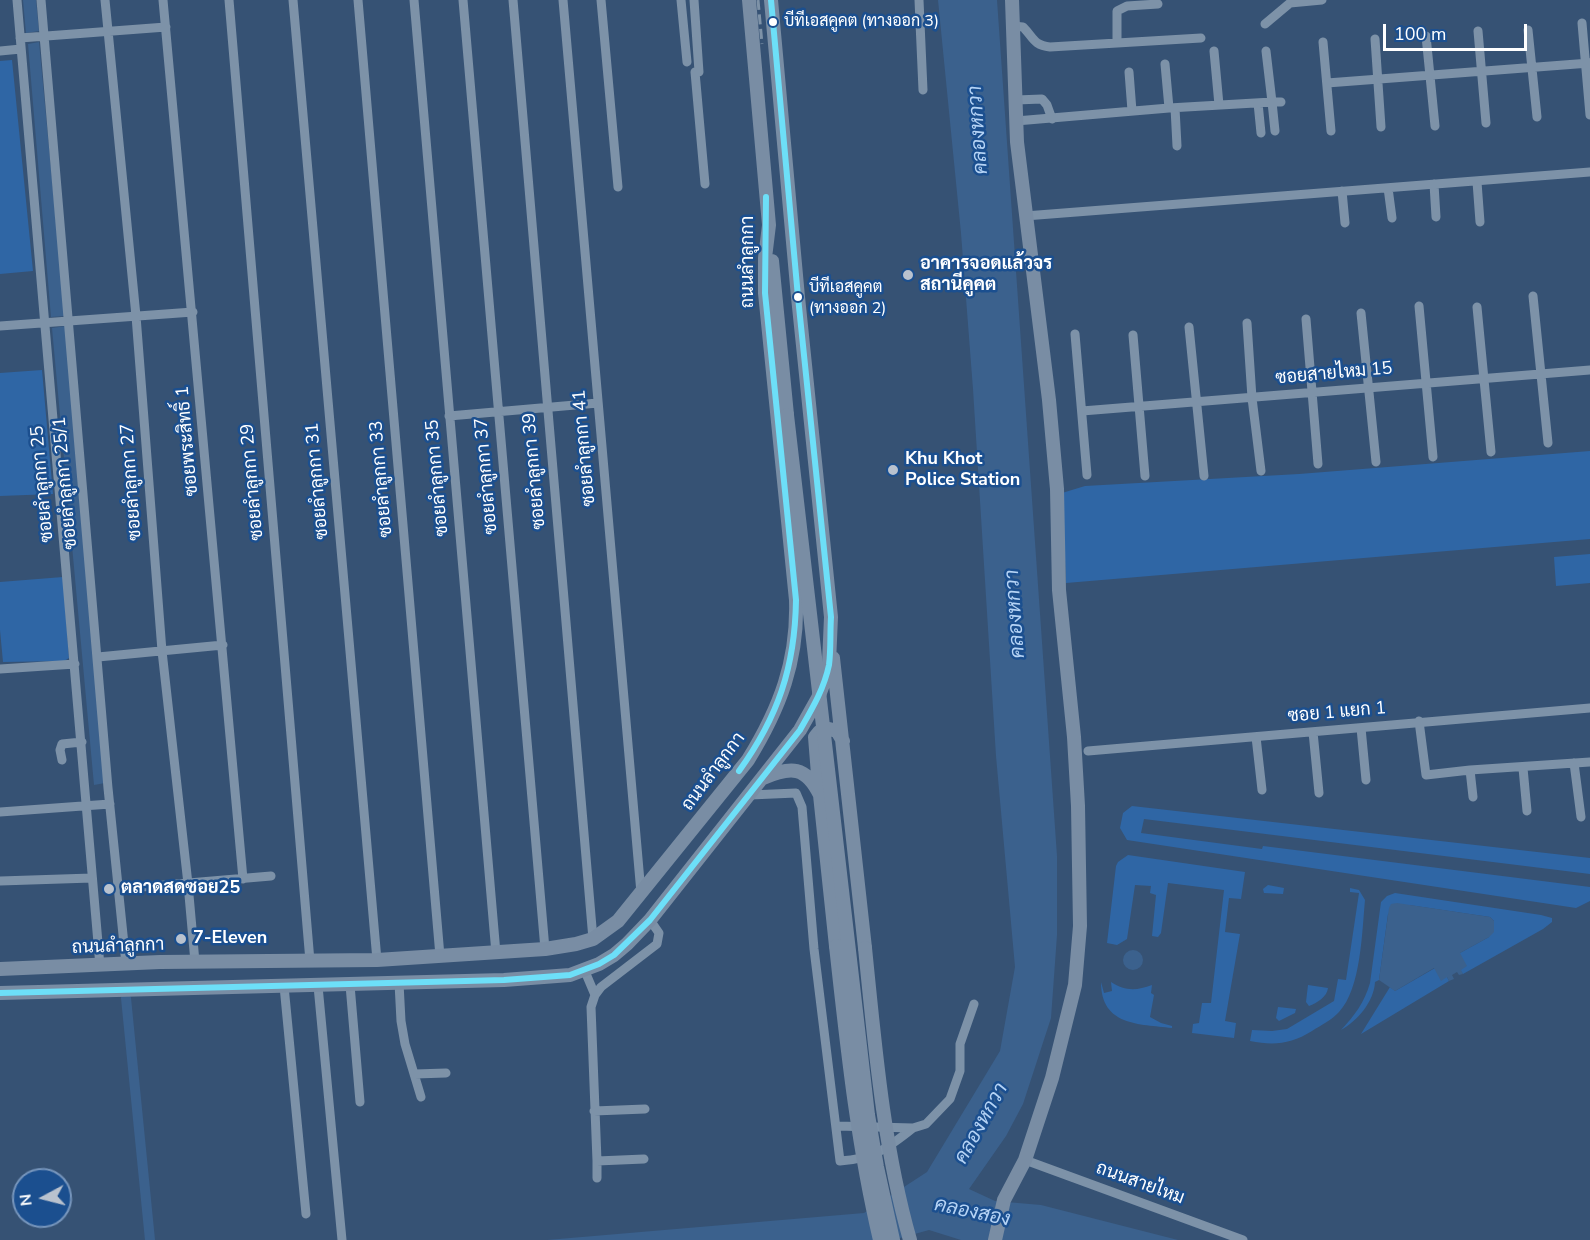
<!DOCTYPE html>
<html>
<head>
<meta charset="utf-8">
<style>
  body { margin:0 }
  #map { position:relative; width:1590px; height:1240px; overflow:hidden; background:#365274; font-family:"Nunito Sans",sans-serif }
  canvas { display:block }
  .north { position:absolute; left:12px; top:1168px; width:60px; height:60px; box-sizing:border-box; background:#1b4f8f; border:2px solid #7695bc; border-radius:50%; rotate:263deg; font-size:16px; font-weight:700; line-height:24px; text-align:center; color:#fff }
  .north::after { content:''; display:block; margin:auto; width:21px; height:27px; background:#b9c2ce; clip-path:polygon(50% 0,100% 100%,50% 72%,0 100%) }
  .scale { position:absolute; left:1383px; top:24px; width:144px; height:27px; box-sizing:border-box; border:3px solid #fff; border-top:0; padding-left:8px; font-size:18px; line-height:21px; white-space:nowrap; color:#fff; -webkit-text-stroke:4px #1b4f8f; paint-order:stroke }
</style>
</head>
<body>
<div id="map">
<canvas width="1590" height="1240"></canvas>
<div class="north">N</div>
<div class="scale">100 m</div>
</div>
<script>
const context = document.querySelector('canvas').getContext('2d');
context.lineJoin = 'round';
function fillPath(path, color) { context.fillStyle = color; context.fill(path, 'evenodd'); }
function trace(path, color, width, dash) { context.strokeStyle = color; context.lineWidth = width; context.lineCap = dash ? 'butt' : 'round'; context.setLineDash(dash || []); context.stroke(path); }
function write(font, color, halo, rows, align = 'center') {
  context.font = font + ' "Nunito Sans",Sarabun,sans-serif'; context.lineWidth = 5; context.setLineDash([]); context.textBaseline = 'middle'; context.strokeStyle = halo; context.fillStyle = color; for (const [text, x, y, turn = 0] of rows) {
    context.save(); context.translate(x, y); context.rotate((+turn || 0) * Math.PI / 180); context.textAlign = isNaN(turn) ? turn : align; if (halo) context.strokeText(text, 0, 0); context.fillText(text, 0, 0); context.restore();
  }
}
const green = new Path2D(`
  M12,60L33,271L0,274V61Z
  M42,370L53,494L0,496V373Z
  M1590,451V539L1066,583L1062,493L1085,486L1299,474Z
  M1590,554V583L1556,586L1554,557Z
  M63,577L69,658L64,661L3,662L0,630V582Z
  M1132,806L1590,858V874L1144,819L1141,833L1262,849L1263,846L1590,887V901L1576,908L1127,840L1120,828L1123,813Z
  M1128,855L1245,872L1241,899L1229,898L1225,932L1240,934L1225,1021L1236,1023L1234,1038L1192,1033L1193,1024L1199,1023L1202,1003H1211L1224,890L1168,883L1161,933L1158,937L1152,936L1156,895L1150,893L1151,886L1135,885L1127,939L1117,945L1107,943L1116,866L1118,862Z
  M1268,885L1284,888L1283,894L1264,893L1263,889Z
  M1350,888L1359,890L1365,900C1362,932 1361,989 1339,1012C1332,1020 1321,1025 1312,1031C1291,1044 1274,1046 1250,1041L1252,1030L1272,1031L1287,1029L1334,1001L1338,979L1346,980L1359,893L1350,892Z
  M1395,893L1541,915L1552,918V922L1543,929L1463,974L1460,970V953L1489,937L1494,921L1490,917L1409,905L1388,914L1379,980L1375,982C1374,1002 1357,1021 1341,1030C1355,1015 1364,1003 1370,983L1381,902L1387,896Z
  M1435,968L1447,977L1449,981L1361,1034L1390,987L1395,991Z
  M1101,982L1104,993L1112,991L1111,982C1125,991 1136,991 1152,985L1151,993L1154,995L1150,1017L1161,1023L1172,1026V1028C1139,1024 1101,1026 1101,982Z
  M1308,985L1328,988C1327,997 1317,1003 1309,1006L1306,1002Z
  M1278,1007L1296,1009L1295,1013L1279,1021L1276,1018Z`);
const water = new Path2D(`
  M23,0H36L39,31L26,33Z
  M938,0H997L1057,856V935L1051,1018L1023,1104L1006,1136L969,1189L995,1201L1041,1205L1178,1240H961L929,1230L893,1240H547L864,1213L927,1172L1000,1051L1015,967L996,756L973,389L961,233Z
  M39,42L65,316L51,317L28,44Z
  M66,326L105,783L94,785L52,328Z
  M1397,903L1490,917L1494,921V932L1489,937L1460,953L1467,966L1461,970L1463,974L1459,975L1457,972L1452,975L1454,979L1449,981L1447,977L1441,981L1434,968L1395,991L1379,980L1389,908L1391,904Z
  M1123 960a10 10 0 1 1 20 0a10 10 0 1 1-20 0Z`);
const canal = new Path2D(`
  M126,998L150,1240`);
const street = new Path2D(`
  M17,0L100,966
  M41,0L108,788L126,964
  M105,0L136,316L162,651L188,884L195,962
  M163,0L243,879
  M229,0L310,961
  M293,0L377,960
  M358,0L440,956
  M414,0L496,953
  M463,0L545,949
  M513,0L593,939
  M563,0L641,893
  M601,0L618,187
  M681,0L687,62
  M694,0L699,72H695L705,184
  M919,0L923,90
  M1582,23L1590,115
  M1265,24L1290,3L1322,0
  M1013,26L1023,27C1034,38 1033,45 1050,47L1201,38
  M1528,30L1537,117
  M1478,31L1486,123
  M1426,36L1435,126
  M20,38L166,27
  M1375,39L1381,127
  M1323,42L1331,131
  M1117,43V11L1127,6L1158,4
  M0,51L21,49
  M1214,51L1219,105
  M1165,64L1169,108
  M1129,72L1132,111
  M1327,83L1590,63
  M1016,100L1042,99L1047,105L1052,119
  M1258,103L1261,133
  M1175,108L1177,146
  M1016,121L1169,108L1272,102L1266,51
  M1275,131L1272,102H1281
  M1477,182L1480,222
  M1434,184L1436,217
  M1388,188L1392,218
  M1342,191L1345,223
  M1025,216L1590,172
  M1533,296L1548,443
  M1419,306L1433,457
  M1477,307L1491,452
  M1361,313L1376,462
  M1306,319L1318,464
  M1247,323L1252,398L1261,471
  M0,326L193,312
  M1189,327L1204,476
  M1075,334L1087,475
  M1133,335L1145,476
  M1082,411L1590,370
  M449,416L598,403
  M98,657L223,645
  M0,669L75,664
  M1419,721L1426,775L1470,770L1590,762
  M1361,728L1366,780
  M1313,732L1319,793
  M1256,737L1262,790
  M1088,751L1590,708
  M62,760L60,750L62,744L82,742
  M1574,763L1581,817
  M1523,768L1527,811
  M1470,770L1473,797
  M750,795L796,793L802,807L814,949L840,1161C873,1159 888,1148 913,1128
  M0,812L110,804
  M0,881L92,878
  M118,889L271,876
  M584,969L595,995
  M399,983L401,1021L405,1044L421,1097
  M350,985L360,1102
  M284,986L306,1214
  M318,986L342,1240
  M415,1074L446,1073
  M594,1111L645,1109
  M837,1126L913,1128L926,1124L950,1099L960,1071V1044L974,1004
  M644,1159L597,1161L591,1007L595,995L601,987L657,944L659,933L650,920
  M1025,1160L1243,1240
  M597,1161V1178`);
const secondary = new Path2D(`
  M772,261L787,415
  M833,658L865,948
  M763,778C791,766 806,766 820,795L836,946
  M819,787L815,737L819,732L829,729L837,731L843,741
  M0,969L160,962L377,960L545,949L576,944L593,939L618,921L748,760C780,708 798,661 796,600L765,293V258L769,225L749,0
  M0,993L504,980L570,975L599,964L614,955L627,944L650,920L800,730L818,698L824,682L829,663L831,617L798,297L771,0
  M995,1240L1004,1200L1025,1160L1052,1078L1075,985L1080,926L1078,806L1074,737L1059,590L1057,489L1049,400L1017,142L1012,0`);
const rail = new Path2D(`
  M758,0L762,44`);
const secondaryBridge = new Path2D(`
  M787,415L868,1115L877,1167L893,1240
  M836,946C847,1045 857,1143 880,1240
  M865,948C875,1046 883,1145 910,1240`);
const bus1 = new Path2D(`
  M739,771C778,717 795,667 796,600L765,293L766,197
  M0,993L504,980L570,975L599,964L614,955L650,920L800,730C812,709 824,689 829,665C831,650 830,632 831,617L798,297L771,0`);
const markers = [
  [773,22,5,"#fff"],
  [908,275,6,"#b9c2ce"],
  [798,297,5,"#fff"],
  [893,470,6,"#b9c2ce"],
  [109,889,6,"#b9c2ce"],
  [181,939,6,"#b9c2ce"]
];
const busNames = [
  ["บีทีเอสคูคต (ทางออก 3)",784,22],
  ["บีทีเอสคูคต",809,288],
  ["(ทางออก 2)",809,309]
];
const streetNames = [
  ["ถนนลำลูกกา",749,262,-90],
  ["ซอยสายไหม 15",1334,374,-5],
  ["ซอยพระสิทธิ์ 1",188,441,-95],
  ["ซอยลำลูกกา 41",585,448,-95],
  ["ซอยลำลูกกา 39",535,471,-95],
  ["ซอยลำลูกกา 37",487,476,-95],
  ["ซอยลำลูกกา 35",438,478,-95],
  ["ซอยลำลูกกา 33",382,479,-95],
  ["ซอยลำลูกกา 31",318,481,-95],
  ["ซอยลำลูกกา 27",132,482,-94],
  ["ซอยลำลูกกา 29",253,482,-95],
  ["ซอยลำลูกกา 25/1",66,483,-95],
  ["ซอยลำลูกกา 25",43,484,-95],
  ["ซอย 1 แยก 1",1337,713,-5],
  ["ถนนลำลูกกา",714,772,-53],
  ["ถนนลำลูกกา",118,947,-2],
  ["ถนนสายไหม",1140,1184,20]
];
const poiNames = [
  ["อาคารจอดแล้วจร",920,265],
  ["สถานีคูคต",920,286],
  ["Khu Khot",905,460],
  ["Police Station",905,481],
  ["ตลาดสดซอย25",121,889],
  ["7-Eleven",193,939]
];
const waterNames = [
  ["คลองหกวา",979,130,-94],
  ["คลองหกวา",1016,614,-94],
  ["คลองหกวา",982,1124,-61],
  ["คลองสอง",972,1213,12]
];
fillPath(green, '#2f66a5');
fillPath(water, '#3b618d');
trace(canal, '#3b618d', 10);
trace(street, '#7d92a8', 9);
trace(secondary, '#798da4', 14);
trace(rail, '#7e92a7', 3, [10, 4.5]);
trace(secondaryBridge, '#798da4', 14);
trace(bus1, '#6ddff8', 6);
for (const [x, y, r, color] of markers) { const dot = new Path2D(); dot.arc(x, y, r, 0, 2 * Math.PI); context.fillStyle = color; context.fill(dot); trace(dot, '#1b4f8f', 2); }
write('16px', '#fff', '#1b4f8f', busNames, 'left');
write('18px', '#fff', '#1b4f8f', streetNames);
write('bold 18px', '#fff', '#1b4f8f', poiNames, 'left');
write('italic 20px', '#b5d3f5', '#1b4f8f', waterNames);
</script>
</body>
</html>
